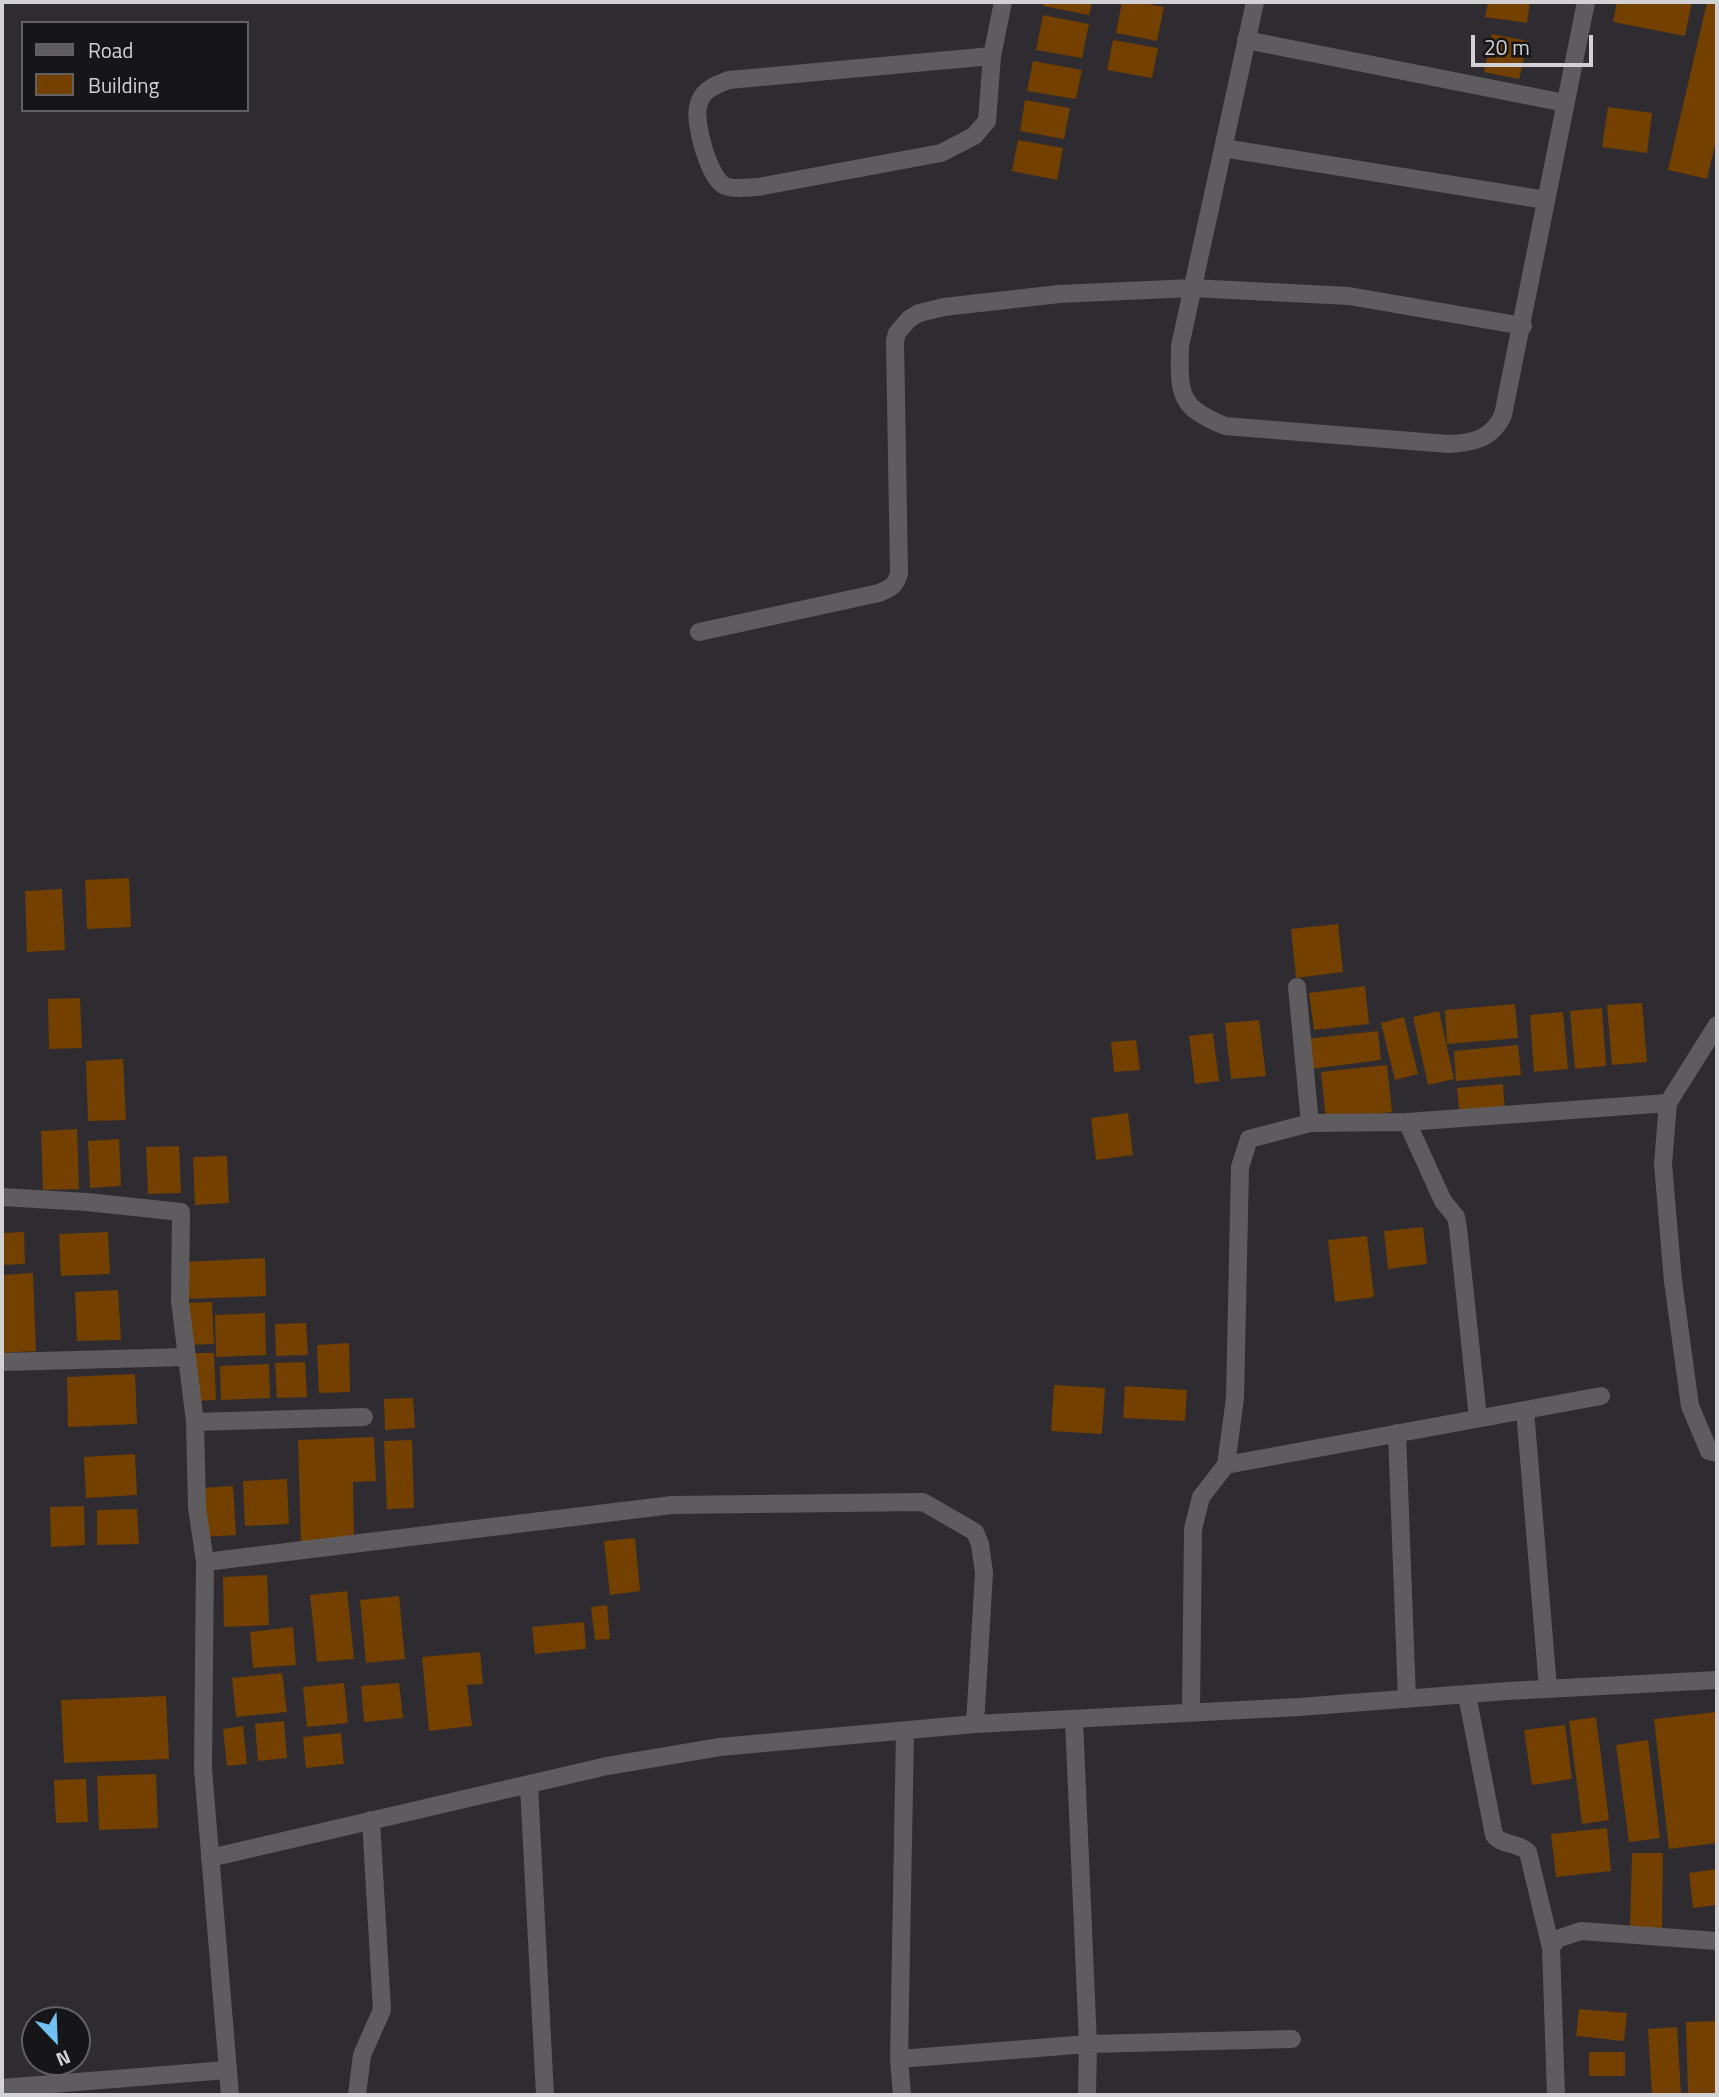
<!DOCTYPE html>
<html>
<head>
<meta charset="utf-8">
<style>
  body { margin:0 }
  #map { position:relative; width:1719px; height:2097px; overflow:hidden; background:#2e2c30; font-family:"Titillium Web",sans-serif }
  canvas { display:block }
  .frame { position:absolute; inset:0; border:4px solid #d2d1d3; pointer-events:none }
  .legend { position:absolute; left:21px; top:21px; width:228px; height:91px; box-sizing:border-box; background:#161517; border:2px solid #616062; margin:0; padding:9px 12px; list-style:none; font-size:21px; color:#d2d1d3 }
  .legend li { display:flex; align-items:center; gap:14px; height:35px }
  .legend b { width:35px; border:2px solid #616062 }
  .north { position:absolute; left:21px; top:2006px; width:70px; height:70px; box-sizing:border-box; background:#161517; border:2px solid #616062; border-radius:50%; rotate:157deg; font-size:19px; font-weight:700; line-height:28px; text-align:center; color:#d2d1d3 }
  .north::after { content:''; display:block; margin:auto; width:24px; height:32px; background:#71c1f5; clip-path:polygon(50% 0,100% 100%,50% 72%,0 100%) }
  .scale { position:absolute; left:1471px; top:35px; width:122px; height:32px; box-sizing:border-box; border:4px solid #d2d1d3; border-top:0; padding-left:9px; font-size:21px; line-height:24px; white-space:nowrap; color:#d2d1d3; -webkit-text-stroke:5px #161517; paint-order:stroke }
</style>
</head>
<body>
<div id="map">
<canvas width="1719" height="2097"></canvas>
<div class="frame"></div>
<ul class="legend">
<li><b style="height:9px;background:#5f5c60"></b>Road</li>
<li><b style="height:19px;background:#734000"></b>Building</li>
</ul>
<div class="north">N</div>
<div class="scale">20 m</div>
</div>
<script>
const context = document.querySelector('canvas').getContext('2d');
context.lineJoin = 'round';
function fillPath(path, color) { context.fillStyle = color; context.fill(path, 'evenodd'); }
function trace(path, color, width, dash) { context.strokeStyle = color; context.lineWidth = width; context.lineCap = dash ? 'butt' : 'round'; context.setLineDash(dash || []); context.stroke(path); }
const building = new Path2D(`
  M1043,2H1092L1089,15L1043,6Z
  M1122,2H1138L1164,7L1157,41L1116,33Z
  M1488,2H1530L1527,23L1485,17Z
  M1617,2H1692L1685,36L1613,22Z
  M1707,2H1717V136L1707,179L1668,170Z
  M1043,15L1089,24L1082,58L1036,50Z
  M1492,34L1528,41L1519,79L1484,72Z
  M1113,40L1158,48L1152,78L1107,70Z
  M1033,61L1082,70L1076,99L1027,91Z
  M1025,100L1070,108L1064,139L1020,131Z
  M1608,107L1652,113L1647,153L1602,147Z
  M1018,140L1063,148L1057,180L1012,171Z
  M129,878L131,927L87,929L85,880Z
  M62,889L65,950L27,952L25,891Z
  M1338,924L1343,972L1296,978L1291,929Z
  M1365,986L1369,1024L1314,1030L1309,993Z
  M80,998L82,1048L49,1049L48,999Z
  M1642,1003L1647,1062L1612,1065L1607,1005Z
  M1515,1004L1518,1038L1447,1044L1445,1010Z
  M1602,1008L1606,1066L1575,1069L1570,1011Z
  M1439,1011L1454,1079L1428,1085L1413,1017Z
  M1563,1012L1568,1069L1534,1072L1530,1015Z
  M1404,1017L1418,1074L1395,1080L1381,1023Z
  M1259,1020L1266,1076L1231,1079L1225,1023Z
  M1378,1031L1381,1060L1310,1069L1306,1039Z
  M1213,1033L1219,1081L1195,1084L1189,1036Z
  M1136,1040L1140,1070L1114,1072L1111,1042Z
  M1518,1045L1521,1075L1456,1081L1454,1051Z
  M123,1059L126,1120L88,1121L86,1061Z
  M1387,1065L1392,1112L1326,1120L1321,1072Z
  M1503,1084L1505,1113L1460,1117L1457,1088Z
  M1128,1113L1133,1155L1096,1160L1091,1118Z
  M77,1129L79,1189L43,1190L41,1131Z
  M119,1139L121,1186L90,1188L88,1141Z
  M179,1146L181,1193L148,1194L146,1147Z
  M227,1156L229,1203L195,1205L193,1157Z
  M1423,1227L1427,1264L1388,1269L1384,1231Z
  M24,1232L25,1264L2,1265V1233Z
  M108,1232L110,1274L61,1276L59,1234Z
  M1367,1236L1374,1297L1335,1302L1328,1240Z
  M265,1258L266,1296L184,1299L183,1262Z
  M33,1273L36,1351L2,1353V1275Z
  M118,1290L121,1340L77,1341L75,1292Z
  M212,1302L214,1344L187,1345L185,1303Z
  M265,1313L266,1355L216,1357L215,1315Z
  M306,1323L308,1355L276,1356L275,1324Z
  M349,1343L350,1392L319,1393L317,1345Z
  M191,1353H214L216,1400L193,1401Z
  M305,1362L307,1397L277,1398L275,1363Z
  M269,1364L270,1398L221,1400L220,1366Z
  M135,1374L137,1424L68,1427L67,1377Z
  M1054,1385L1105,1388L1102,1434L1051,1431Z
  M1125,1386L1187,1390L1185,1421L1123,1418Z
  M413,1398L415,1428L385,1430L384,1399Z
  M374,1437L376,1481L353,1482L354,1539L301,1542L298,1440Z
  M412,1440L414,1508L387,1509L384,1441Z
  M135,1454L137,1495L86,1498L84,1457Z
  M287,1479L289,1524L245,1526L243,1481Z
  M233,1486L236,1535L203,1537L202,1488Z
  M84,1506L85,1545L51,1547L50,1507Z
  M137,1509L139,1544L97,1545V1510Z
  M635,1538L640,1591L610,1595L604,1541Z
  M267,1575L269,1625L224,1627L223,1577Z
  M347,1591L354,1659L317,1662L310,1595Z
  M399,1596L405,1659L366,1663L360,1600Z
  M607,1605L610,1639L595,1640L591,1607Z
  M584,1622L586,1649L535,1654L532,1627Z
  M293,1627L296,1665L253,1668L250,1632Z
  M480,1652L483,1684L467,1685L472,1726L429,1731L422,1657Z
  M282,1673L287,1712L236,1717L232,1678Z
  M344,1683L348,1723L307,1727L303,1687Z
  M399,1683L403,1718L364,1722L361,1686Z
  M166,1696L169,1759L64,1763L61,1700Z
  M1716,1712L1717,1843L1669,1849L1654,1719Z
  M1596,1717L1609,1820L1582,1824L1569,1721Z
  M284,1721L287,1758L258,1761L255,1724Z
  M1565,1725L1572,1779L1532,1785L1524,1730Z
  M243,1726L247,1764L227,1766L223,1729Z
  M341,1733L344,1764L306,1768L303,1737Z
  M1648,1740L1660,1838L1629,1842L1616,1745Z
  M156,1774L158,1828L99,1830L97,1776Z
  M86,1779L88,1822L56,1823L54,1780Z
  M1607,1828L1611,1871L1556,1877L1551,1834Z
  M1632,1853H1663L1662,1930H1630Z
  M1717,1869V1905L1693,1908L1689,1873Z
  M1579,2009L1627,2013L1624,2041L1576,2036Z
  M1717,2021V2095H1688L1686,2022Z
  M1677,2027L1681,2095H1652L1648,2029Z
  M1589,2052H1625V2076H1589Z`);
const minor = new Path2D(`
  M1255,2L1180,346C1179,394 1178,407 1225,426L1448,444C1473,443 1492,439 1503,415L1586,2
  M1246,40L1565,103
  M992,56L729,80C715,85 701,90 698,107C694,123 709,179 725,186C735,190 748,187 758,187L941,153L974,136L987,121L992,56L1003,2
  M1223,148L1546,200
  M699,632L879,593C890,588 896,586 899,573L895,341L897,333L909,319L919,313L944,307L1059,294L1192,288L1349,296L1523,326
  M1297,987L1310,1123
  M1717,1025L1668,1103L1663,1164L1673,1281L1690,1406L1709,1451L1717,1453
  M1407,1122L1443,1201L1456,1217L1458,1228L1478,1418
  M2,1197L87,1202L181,1212L180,1301L195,1422L197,1507L205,1562L203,1769L230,2095
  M2,1362L186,1357
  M1525,1410L1548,1688
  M195,1422L364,1417
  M1397,1433L1407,1699
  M1226,1465L1601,1396
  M205,1562L672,1505L923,1502L975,1532L980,1544L984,1573L975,1724
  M1467,1695L1494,1835C1502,1846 1518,1842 1528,1852L1551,1948
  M1191,1712L1193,1529L1201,1497L1226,1465L1235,1398L1240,1167L1249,1139L1310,1123L1407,1122L1668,1103
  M1074,1720L1088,2044L1087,2095
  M529,1786L545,2095
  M210,1858L607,1766L720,1747L975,1724L1299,1707L1507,1691L1717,1680
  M899,2059L1088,2044L1292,2039
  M2,2088L227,2070
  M357,2095L362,2055L382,2010L371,1820
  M902,2095L899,2059L905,1731
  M1556,2095L1551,1948L1557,1939L1581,1931L1717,1941`);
fillPath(building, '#734000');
trace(minor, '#5f5c60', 18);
</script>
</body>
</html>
